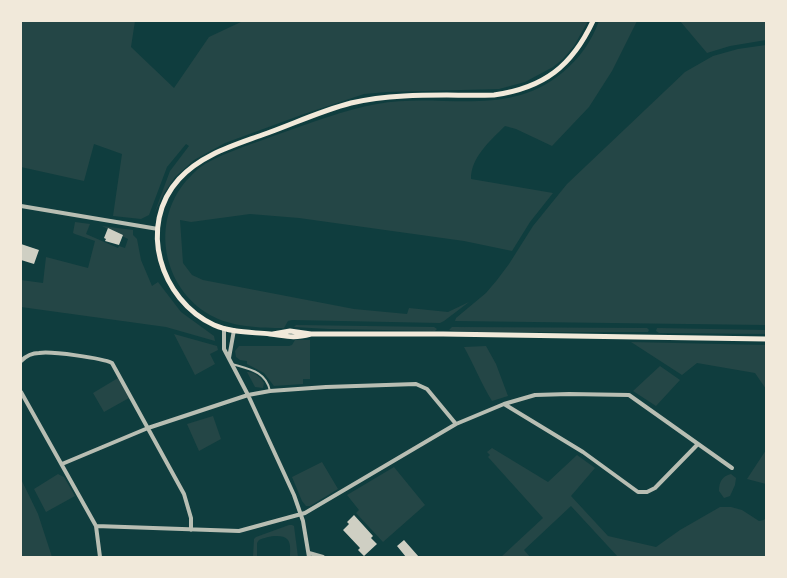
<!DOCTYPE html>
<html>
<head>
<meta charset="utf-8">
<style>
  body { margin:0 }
  #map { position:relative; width:787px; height:578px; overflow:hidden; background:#0f3d3e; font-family:"Libre Baskerville",serif }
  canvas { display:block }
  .frame { position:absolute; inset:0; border:22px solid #f1e9da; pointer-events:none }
</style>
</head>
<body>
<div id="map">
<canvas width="787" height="578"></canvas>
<div class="frame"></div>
</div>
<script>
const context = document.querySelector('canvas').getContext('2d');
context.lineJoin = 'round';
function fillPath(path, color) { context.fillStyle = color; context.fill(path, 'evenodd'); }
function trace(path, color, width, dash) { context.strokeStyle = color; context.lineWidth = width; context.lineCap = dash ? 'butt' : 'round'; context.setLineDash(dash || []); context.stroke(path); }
const green = new Path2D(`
  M21,21H135L131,47L174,88L209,37L243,21H588L574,46L563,59L553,67L525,82L499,89L387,92L364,94L304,114L225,143L194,160L175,177L164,193L154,214L170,171L189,146L186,144L167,167L149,215L141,219L113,216L122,154L94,144L84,181L21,167Z
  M599,21H637L612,71L589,107L552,146L516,129L505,126C490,141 471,157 471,179L553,193L530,222L512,251L464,241L299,218L250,214L191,222L180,220L183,263L192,275L203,280L354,309L407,314L409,308L448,312L469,302L444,321L440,323L292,320L288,321L284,328C260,328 231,327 210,315C163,288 150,223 186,181C192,175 198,168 205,164C228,151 255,143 279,134C311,123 343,110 377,104C441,92 506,119 562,73C580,58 591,42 599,21Z
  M680,21H766V40L730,46L707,53Z
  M766,45V325L455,321L456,318L486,293L497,280L509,264L533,226L567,184L685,72L713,56L738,49Z
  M75,222L90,224L86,234L118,248L119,246L125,248L128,239L102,226L133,230V235L137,239L141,260L152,286L158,282L181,312L214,336L215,341L166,327L21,307V280L43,283L46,257L88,268L95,241L75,234L73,233Z
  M296,325L434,327L437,329L435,331L329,329L294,327Z
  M452,327L647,328L649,330L648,332H481L454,331L449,330Z
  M657,328L766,330V334L659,333L656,331Z
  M174,334L217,346L218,350L210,354L215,364L195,375Z
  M295,340H310V379H303V384L274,386L264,373L247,364V361L240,360L236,357L235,351L239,346H289L292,345Z
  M631,342L766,345V389L755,373L697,363L682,375Z
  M486,346L496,364L508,396L492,401C481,383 474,365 464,347Z
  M660,366L680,380L656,406L633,391Z
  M247,372C253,371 261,377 264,383L263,388L255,387Z
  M118,378L129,398L104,412L93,393Z
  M213,416L221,439L199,451L187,424Z
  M492,448L548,482L577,455L595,468L571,496L608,536L656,547L680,530L720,507H731L742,510L759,521L764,520L766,517V557H618L571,506L524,550L530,557H501L543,518L488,457L490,455L487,452Z
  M766,450V484L747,479Z
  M322,462L338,489L310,506H306L302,501L292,477Z
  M394,467L425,505L383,542L356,513L359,510L347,495Z
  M58,474L64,477L75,496L46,512L34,489Z
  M731,474L736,478L735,485L730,496L724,498L719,491C719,482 722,476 731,474Z
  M21,479L38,514L52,557H21Z
  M289,525H292L294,526L298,557H290C290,552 291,544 288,540C282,533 266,537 259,540L257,543V557H253L254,539L256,537Z`);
const building = new Path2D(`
  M108,228L123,235L119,245L105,241L106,239L104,238Z
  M21,244L39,250L34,264L21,260Z
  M354,515L373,536L371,538L377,544L364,556L358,550L360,548L343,530L349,524L347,522Z
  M404,540L419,557H406L397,546Z`);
const service = new Path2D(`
  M232,364C249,369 266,371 270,391`);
const minor = new Path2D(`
  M21,206L158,229
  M224,328V349L248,395L294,495L303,521L309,557
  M229,358L234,330
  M21,361C26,356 32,353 39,353C51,351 102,358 112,363L184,494L191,518V530
  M21,392L96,526L100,557
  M504,404L583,452L638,492H647L655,488L698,444
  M62,464L148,428L248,395L270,391L326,387L416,384L427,389L456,424
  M96,526L239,531L305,513L456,424L504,404L535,395L569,394L629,395L732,468
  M309,553L323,557`);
const secondary = new Path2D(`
  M273,334L290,331L311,334H443L766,339
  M311,334C292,339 287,336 270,334C251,332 232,333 214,325C160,300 137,225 179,179C201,155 232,146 262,135C291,125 320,111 351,103C397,92 447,96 494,95C544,88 572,66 593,21`);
fillPath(green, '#244646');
fillPath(building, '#cfcfc3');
trace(service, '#b8beb3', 2);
trace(minor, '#b8beb3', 4);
trace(secondary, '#f1e9da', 5);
</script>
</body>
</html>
